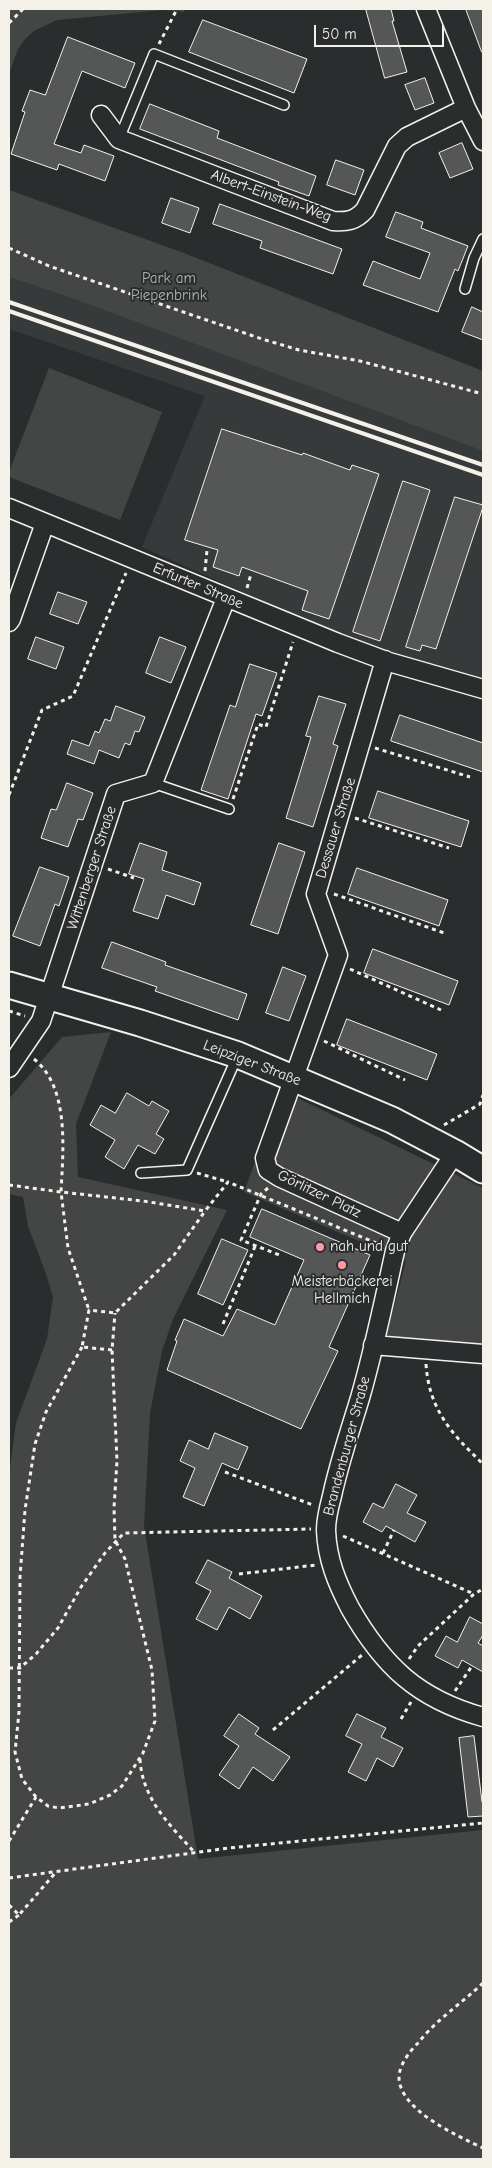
<!DOCTYPE html>
<html>
<head>
<meta charset="utf-8">
<style>
  body { margin:0 }
  #map { position:relative; width:492px; height:2168px; overflow:hidden; background:#2a2d2e; font-family:"Comic Neue",sans-serif }
  canvas { display:block }
  .frame { position:absolute; inset:0; border:10px solid #f4f1e8; pointer-events:none }
  .scale { position:absolute; left:314px; top:25px; width:130px; height:22px; box-sizing:border-box; border:2px solid #f4f1e8; border-top:0; padding-left:6px; font-size:15px; line-height:18px; white-space:nowrap; color:#f4f1e8; -webkit-text-stroke:4px #2a2d2e; paint-order:stroke }
</style>
</head>
<body>
<div id="map">
<canvas width="492" height="2168"></canvas>
<div class="frame"></div>
<div class="scale">50 m</div>
</div>
<script>
const context = document.querySelector('canvas').getContext('2d');
context.lineJoin = 'round';
function fillPath(path, color) { context.fillStyle = color; context.fill(path, 'evenodd'); }
function trace(path, color, width, dash) { context.strokeStyle = color; context.lineWidth = width; context.lineCap = dash ? 'butt' : 'round'; context.setLineDash(dash || []); context.stroke(path); }
function write(font, color, halo, rows, align = 'center') {
  context.font = font + ' "Comic Neue",sans-serif'; context.lineWidth = 4; context.setLineDash([]); context.textBaseline = 'middle'; context.strokeStyle = halo; context.fillStyle = color; for (const [text, x, y, turn = 0] of rows) {
    context.save(); context.translate(x, y); context.rotate((+turn || 0) * Math.PI / 180); context.textAlign = isNaN(turn) ? turn : align; if (halo) context.strokeText(text, 0, 0); context.fillText(text, 0, 0); context.restore();
  }
}
const built = new Path2D(`
  M9,277L74,299L483,451V679L409,659L303,619L142,547L205,396L9,329Z`);
const green = new Path2D(`
  M9,9H185L184,12L162,10L57,20L34,31L25,39L18,49L9,74Z
  M9,190L184,253L483,371V451L74,299L9,277Z
  M49,368L162,412L120,520L9,477V472Z
  M111,1032L76,1124L78,1177L227,1210L173,1319L162,1351L150,1413L144,1526L198,1859L483,1830V2159H9V1476L16,1423L47,1339L53,1297L46,1274L28,1226L23,1197L9,1194V1099L62,1037Z
  M281,1090L483,1188V1344L385,1341L406,1261L244,1192Z`);
const building = new Path2D(`
  M366,9H391L394,21H392L407,72L385,78Z
  M466,9H483V52H482Z
  M203,20L307,59L294,93L189,52Z
  M68,37L135,63L125,88L82,71L54,144L81,153L84,145L114,156L105,181L59,164L57,170L11,154L25,112L22,111L30,90L45,95Z
  M425,78L434,103L415,110L405,85Z
  M150,104L219,131L217,138L316,176L309,196L278,185L279,182L140,129Z
  M462,143L473,169L450,178L439,153Z
  M336,160L364,170L355,195L327,185Z
  M171,198L199,208L190,233L162,223Z
  M220,204L342,249L333,274L260,248L262,241L213,224Z
  M396,212L423,222L421,228L468,246L458,271L455,269L438,312L363,285L373,261L420,279L430,253L386,237Z
  M472,307L483,312V340L462,332Z
  M222,429L302,455L303,453L350,470L352,465L379,474L329,619L302,610L308,591L242,567L239,576L213,567L218,550L185,540Z
  M403,481L430,490L380,641L353,632Z
  M455,497L483,505V507L436,649L422,645L420,651L406,647Z
  M58,592L87,602L78,624L50,614Z
  M36,637L64,647L56,669L28,659Z
  M160,637L186,647L171,683L146,673Z
  M250,664L277,673L262,716L256,714L228,799L201,790L230,705L235,707Z
  M319,696L346,704L333,744L338,746L313,827L286,818L311,737L306,736Z
  M116,706L145,717L139,732L135,731L130,745L125,743L119,758L99,750L94,764L67,754L72,740L89,746L95,731L99,733L105,719L110,721Z
  M400,715L483,743V772L391,741Z
  M67,783L93,793L83,820L78,819L68,847L41,838L51,809L56,810Z
  M378,791L469,821L461,847L369,818Z
  M140,843L167,852L162,870L201,883L194,905L166,895L158,919L133,911L144,879L129,874Z
  M279,843L305,852L278,934L251,925Z
  M40,867L69,877L59,906L55,904L40,946L13,936Z
  M357,868L448,900L439,926L348,894Z
  M112,942L166,962L165,965L247,994L238,1020L155,991L157,987L102,968Z
  M373,949L458,981L449,1005L364,973Z
  M283,967L306,976L289,1021L266,1013Z
  M347,1019L437,1054L427,1080L337,1045Z
  M127,1093L149,1106L152,1101L169,1111L156,1134L164,1139L155,1154L138,1145L124,1169L105,1157L115,1140L90,1125L101,1105L115,1113Z
  M262,1209L370,1255L329,1347L338,1351L301,1429L167,1370L177,1341L175,1340L184,1319L223,1336L237,1309L275,1325L304,1260L250,1237Z
  M222,1239L248,1250L223,1305L198,1294Z
  M215,1433L248,1447L238,1470L222,1463L204,1506L183,1497L195,1468L180,1461L189,1440L208,1449Z
  M396,1484L417,1495L407,1513L426,1522L415,1542L386,1526L382,1532L363,1522L373,1503L383,1508Z
  M208,1560L232,1572L229,1578L262,1596L250,1619L229,1607L217,1630L196,1619L211,1591L196,1583Z
  M470,1617L483,1624V1635L478,1643L483,1646V1672L462,1660L458,1668L435,1656L446,1636L457,1642Z
  M239,1714L259,1728L255,1734L290,1757L273,1781L253,1767L239,1789L219,1775L239,1746L224,1736Z
  M357,1714L386,1728L381,1737L403,1748L393,1767L377,1758L366,1781L348,1772L362,1744L346,1736Z
  M474,1736L482,1802H483V1816L468,1817L459,1738Z`);
const path = new Path2D(`
  M9,23L23,9
  M159,44L177,9
  M9,248L49,266L262,339L299,350L360,361L483,394
  M205,571L207,550
  M247,588L251,574
  M375,748L470,777
  M9,795L42,710L73,696L126,573
  M233,799L258,724L266,727L293,642
  M355,818L449,848
  M108,869L134,878
  M334,894L444,933
  M350,969L441,1010
  M9,1011L25,1016
  M324,1041L405,1080
  M34,1059C70,1088 63,1151 61,1192L143,1201L205,1211L228,1182L381,1245
  M444,1125L480,1104L483,1095
  M197,1173L228,1182
  M9,1185L61,1192L68,1248L89,1310
  M268,1188L261,1194L241,1240L282,1256
  M223,1324L256,1244
  M82,1347L46,1412L35,1444L25,1510L20,1577L19,1712L15,1752L22,1779L36,1797L48,1806L59,1808L89,1804L110,1795L122,1786L143,1753L155,1721L152,1670L125,1559L115,1540L114,1508L117,1461L112,1350L115,1313
  M112,1350L82,1347L89,1310L115,1313L174,1255L205,1211
  M426,1364C429,1410 452,1434 483,1464
  M225,1472L313,1505
  M343,1536L474,1594
  M383,1553L394,1530
  M239,1574L316,1565
  M409,1659L418,1646L474,1594L483,1589
  M9,1668H20L36,1654L58,1628L81,1587L105,1553L124,1533L311,1529
  M455,1691L472,1666
  M401,1719L411,1702
  M273,1730L362,1655
  M140,1759C142,1799 170,1825 195,1853
  M9,1841L36,1797
  M9,1878L229,1848L483,1823
  M9,1905L19,1915L56,1872
  M9,1922L19,1915
  M483,1983C462,2003 436,2020 418,2043C410,2051 400,2064 399,2076C398,2110 458,2136 483,2148`);
const service = new Path2D(`
  M119,139L154,54L284,105
  M465,289L474,258L483,239
  M153,783L229,809
  M141,1173L187,1170L237,1057`);
const minor = new Path2D(`
  M426,9L466,108L483,141
  M101,115L119,139L333,221C347,222 355,221 365,210L397,146L407,137L466,108
  M9,508L338,643L389,662L483,689
  M9,622L11,619L45,523
  M385,660L316,894L338,955L265,1158L268,1170L279,1177L402,1233
  M9,1068L41,1021L116,794L153,783L226,598
  M455,1153L402,1233L395,1251C384,1300 374,1350 360,1398C350,1431 339,1463 332,1496C329,1507 326,1519 326,1530C327,1559 337,1583 350,1608C383,1666 418,1699 483,1717
  M373,1345L483,1354`);
const secondary = new Path2D(`
  M9,985L140,1023L238,1055L392,1120L455,1153L483,1170`);
const rail = new Path2D(`
  M9,302L483,465
  M9,311L483,475`);
const markers = [
  [320,1247,5,"#ff9aa2"],
  [342,1265,5,"#ff9aa2"]
];
const streetNames = [
  ["Albert-Einstein-Weg",271,196,20],
  ["Erfurter Straße",198,586,23],
  ["Dessauer Straße",336,828,-73],
  ["Wittenberger Straße",92,868,-72],
  ["Leipziger Straße",252,1063,21],
  ["Görlitzer Platz",319,1194,26],
  ["Brandenburger Straße",347,1446,-75]
];
const parkNames = [
  ["Park am",169,279],
  ["Piepenbrink",169,296]
];
const poiNames = [
  ["nah und gut",330,1247],
  ["Meisterbäckerei",342,1282,"center"],
  ["Hellmich",342,1299,"center"]
];
fillPath(built, '#373a3a');
fillPath(green, '#444645');
fillPath(building, '#555756');
trace(building, '#f4f1e8', 1);
trace(service, '#f4f1e8', 12);
trace(minor, '#f4f1e8', 21);
trace(secondary, '#f4f1e8', 29);
trace(path, '#f4f1e8', 3, [4, 4]);
trace(service, '#2a2d2e', 9);
trace(minor, '#2a2d2e', 18);
trace(secondary, '#2a2d2e', 25);
trace(rail, '#f4f1e8', 4);
for (const [x, y, r, color] of markers) { const dot = new Path2D(); dot.arc(x, y, r, 0, 2 * Math.PI); context.fillStyle = color; context.fill(dot); trace(dot, '#2a2d2e', 2); }
write('15px', '#f4f1e8', '#2a2d2e', streetNames);
write('15px', '#b6b5af', '#2a2d2e', parkNames);
write('15px', '#f4f1e8', '#2a2d2e', poiNames, 'left');
</script>
</body>
</html>
